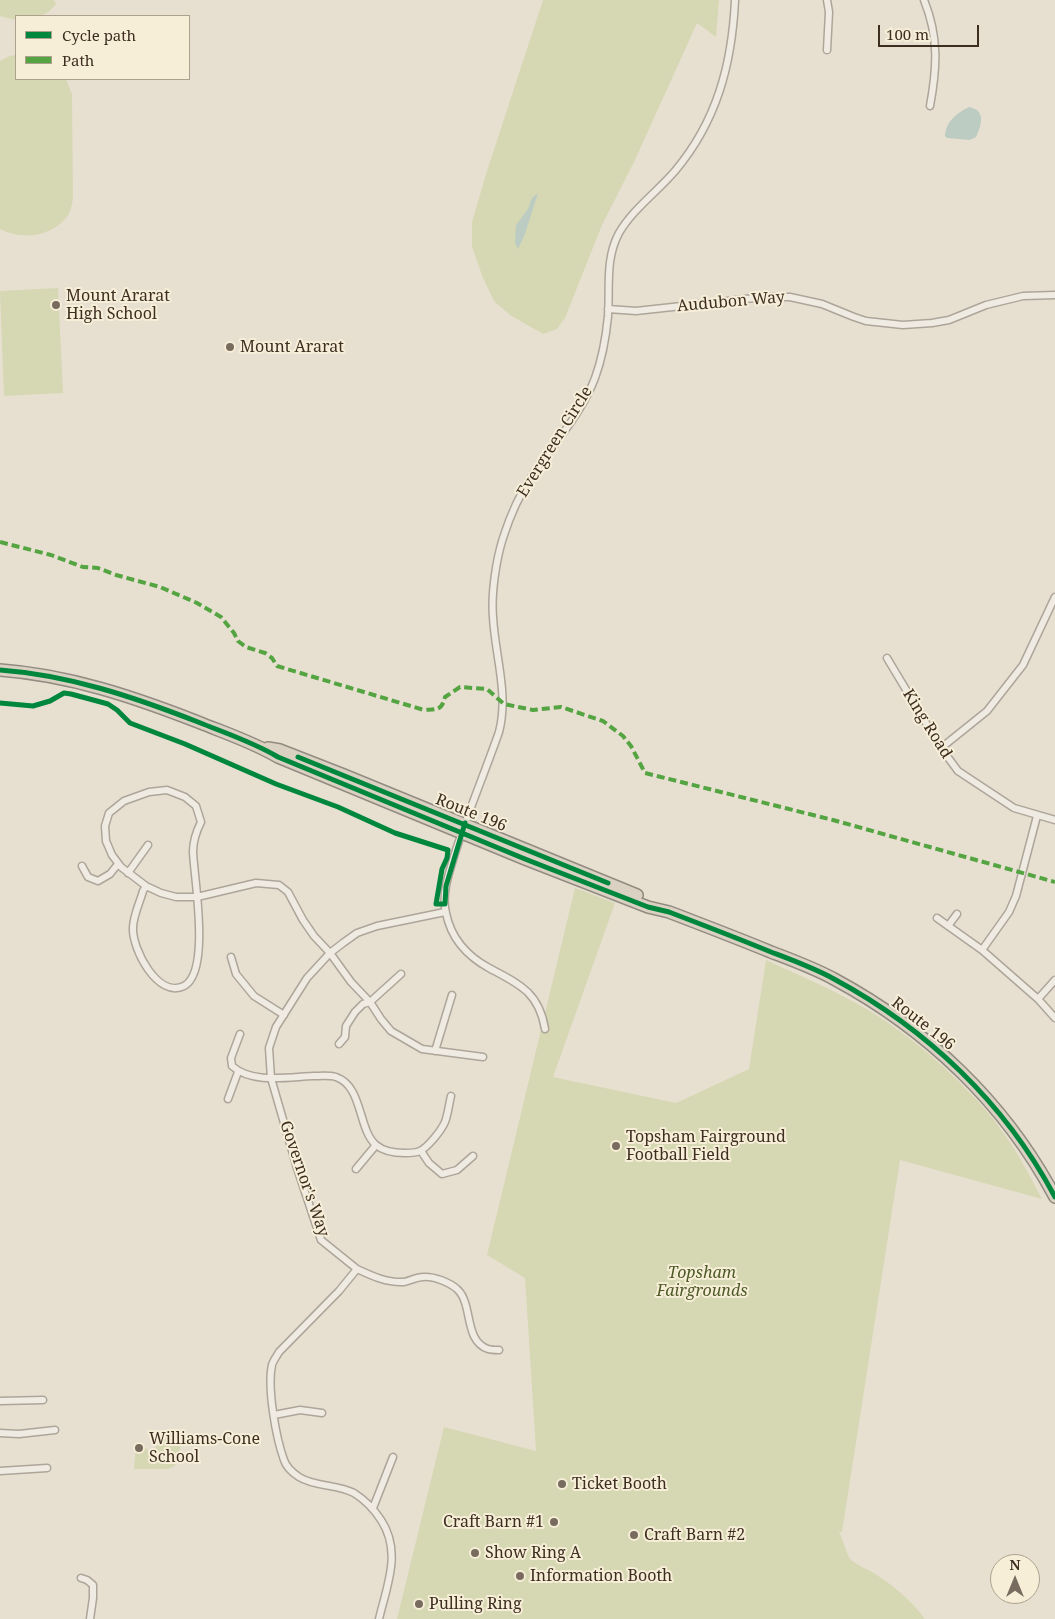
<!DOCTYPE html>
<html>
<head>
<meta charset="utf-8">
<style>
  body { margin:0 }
  #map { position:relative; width:1055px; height:1619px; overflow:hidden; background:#e7e0d1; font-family:"Noto Serif",serif }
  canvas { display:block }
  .legend { position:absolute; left:15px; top:15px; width:175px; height:65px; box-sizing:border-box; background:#f7eed8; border:1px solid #ada18e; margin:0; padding:6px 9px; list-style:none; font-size:15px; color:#3d2e20 }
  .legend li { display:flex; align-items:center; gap:10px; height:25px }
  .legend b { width:25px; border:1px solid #ada18e }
  .north { position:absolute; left:990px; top:1554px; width:50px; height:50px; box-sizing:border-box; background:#f7eed8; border:1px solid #ada18e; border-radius:50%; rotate:0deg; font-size:14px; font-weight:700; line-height:20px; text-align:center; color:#3d2e20 }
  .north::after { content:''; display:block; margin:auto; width:18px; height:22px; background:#786c5e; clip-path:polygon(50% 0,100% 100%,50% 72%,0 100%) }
  .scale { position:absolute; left:878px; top:25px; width:101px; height:22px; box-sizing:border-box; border:2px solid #3d2e20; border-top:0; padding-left:6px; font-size:15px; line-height:18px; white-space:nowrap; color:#3d2e20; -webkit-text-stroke:4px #f7eed8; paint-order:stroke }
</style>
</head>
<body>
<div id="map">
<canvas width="1055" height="1619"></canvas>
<ul class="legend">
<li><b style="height:6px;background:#00873e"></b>Cycle path</li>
<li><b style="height:6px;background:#54a441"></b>Path</li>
</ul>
<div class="north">N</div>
<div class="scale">100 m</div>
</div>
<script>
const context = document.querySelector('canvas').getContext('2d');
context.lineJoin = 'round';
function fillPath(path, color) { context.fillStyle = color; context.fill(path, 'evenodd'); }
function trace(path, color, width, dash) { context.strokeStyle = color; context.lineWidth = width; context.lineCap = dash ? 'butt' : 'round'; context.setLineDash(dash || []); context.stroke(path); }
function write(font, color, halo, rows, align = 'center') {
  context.font = font + ' "Noto Serif",serif'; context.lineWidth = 4; context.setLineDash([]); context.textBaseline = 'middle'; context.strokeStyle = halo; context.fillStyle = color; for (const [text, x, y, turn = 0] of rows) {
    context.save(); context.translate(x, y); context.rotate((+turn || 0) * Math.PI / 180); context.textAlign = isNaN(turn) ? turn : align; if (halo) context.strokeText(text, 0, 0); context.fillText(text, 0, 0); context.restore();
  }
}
const green = new Path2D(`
  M0,0H54L56,4C44,20 34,16 16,16V20L0,16Z
  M543,0H719L716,37L697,23L635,160L602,225L565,318L557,329L543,334L510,315L494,301L483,278L472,247V222L487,171Z
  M16,55V79H66L72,94L73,197C72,205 71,213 65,219C50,237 20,240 0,229V61L10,56Z
  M58,288L63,393L4,396L0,291Z
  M575,888L615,903L553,1077L676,1103L749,1069L766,960C796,974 827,987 856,1003C899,1027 937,1058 972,1095C981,1105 991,1115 999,1127C1016,1149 1029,1174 1042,1199L900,1160L842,1532H839C843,1539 847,1556 851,1560C857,1565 865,1568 872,1572C892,1584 911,1600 925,1619H397L444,1427L536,1451L525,1278L487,1255Z
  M178,1437L182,1441L175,1466L168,1469H134L136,1446L146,1448L150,1453L163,1439Z`);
const water = new Path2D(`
  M969,107C986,110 982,125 976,137L970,140L947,138L945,136C946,121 957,113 969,107Z
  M538,193L525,234L518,249L515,243L516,225L528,209L532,198Z`);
const street = new Path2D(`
  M827,0L829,12L827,50
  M924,0C939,37 937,68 930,106
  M608,309L636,311L764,297H790L822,304L854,317L866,321L903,325L932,323L949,320L986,305L1023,296L1055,295
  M887,658L941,748L958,771L1014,808L1055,820
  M941,748L987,711L1023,665L1055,597
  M82,866L88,877L98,881L110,874L118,864
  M128,873L148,845
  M146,886L143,891C140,902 133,916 133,928C132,949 158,999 184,986C211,972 194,878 193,852C193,841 196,832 201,822L196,806L185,797L167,790L149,792L124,801L109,813L105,826L106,841L112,855L121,867L146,886L161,893L176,897H197L256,883L279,885L288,892L303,920L314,936L330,953L351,982L370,1002L381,1019L391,1031L422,1049L483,1057
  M937,918L982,950L1038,999L1055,1018
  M948,926L957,914
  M982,950L1009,912L1016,896L1037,816
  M231,957L236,974L254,996L284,1015
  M1038,999L1055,980
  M545,1029C539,992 519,984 489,968C467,956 451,938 446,913C441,893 450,870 456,850C469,810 485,772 499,732C509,694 495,656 493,617C491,594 496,560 503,538C510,516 519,495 532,476C553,444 581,415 595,378C602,359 606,337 608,316C610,287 605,259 619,233C633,209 657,192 675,171C717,121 732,64 735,0
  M240,1034L231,1058L232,1066C252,1084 288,1077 313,1076C320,1076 329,1075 336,1077C363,1086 358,1130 376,1145C383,1151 396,1153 405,1153C410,1153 416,1153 420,1151C428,1147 441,1131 445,1122C448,1114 449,1104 451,1096
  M339,1044L345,1037L346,1026L355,1012L363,1004L370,1002L401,974
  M435,1051L452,995
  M228,1099L238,1072
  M421,1151L429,1163L442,1174L457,1170L473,1156
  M356,1169L376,1145
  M357,1269C372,1276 387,1283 404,1282C410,1281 416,1277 423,1277C433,1276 450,1282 458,1290C473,1305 464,1341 488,1349C491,1350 496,1350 499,1350
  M0,1401L43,1400
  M274,1415L300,1410L322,1413
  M0,1433L19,1434L55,1430
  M0,1471L47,1468
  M373,1508L393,1457
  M81,1578L87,1580L93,1585V1598L90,1619
  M379,1619C387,1585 402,1552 381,1520C374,1509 365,1500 354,1493C337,1484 315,1487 299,1477C293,1473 286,1466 284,1460C276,1438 267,1388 272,1365C273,1361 277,1356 279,1352L339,1291L357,1269L321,1240L297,1168L271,1078L269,1048L276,1027L307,978L330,953L343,943L357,933L377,926L445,912`);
const highway = new Path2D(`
  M0,670C69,675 134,697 198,722C225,733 253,742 278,757L525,859L648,907L669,912C703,925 737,938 771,952C792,960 814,968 834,979C927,1029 1005,1103 1055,1197
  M268,748L280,750L344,775L637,895`);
const quiet = new Path2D(`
  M0,542L51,555L83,567L98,568L116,575L160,587L197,603L221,617L234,633L238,641L246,647L265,653L272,658L277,666L424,710C436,709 442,711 445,697L460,687L487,689L504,704L533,710L561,707L603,721L623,736L631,746L645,773L833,820L1055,882`);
const cycleway = new Path2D(`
  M0,670C69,675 134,697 198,722C225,733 253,742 278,757L525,859L648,907L669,912C703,925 737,938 771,952C792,960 814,968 834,979C927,1029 1005,1103 1055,1197
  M0,703L33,706L50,701L64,693L71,694L108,704L117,710L130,723L185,744L276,784L338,807L395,833L448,850L447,858L442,869L436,904H445L446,886L465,823
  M298,757L608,883`);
const markers = [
  [56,305,5,"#786c5e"],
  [230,347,5,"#786c5e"],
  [616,1146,5,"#786c5e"],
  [139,1448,5,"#786c5e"],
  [562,1484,5,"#786c5e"],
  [554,1522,5,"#786c5e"],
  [634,1535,5,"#786c5e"],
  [475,1553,5,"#786c5e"],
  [520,1576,5,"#786c5e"],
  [419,1604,5,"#786c5e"]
];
const poiNames = [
  ["Mount Ararat",66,296],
  ["High School",66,314],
  ["Mount Ararat",240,347],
  ["Topsham Fairground",626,1137],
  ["Football Field",626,1155],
  ["Williams-Cone",149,1439],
  ["School",149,1457],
  ["Ticket Booth",572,1484],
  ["Craft Barn #1",544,1522,"right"],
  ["Craft Barn #2",644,1535],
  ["Show Ring A",485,1553],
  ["Information Booth",530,1576],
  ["Pulling Ring",429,1604]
];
const streetNames = [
  ["Audubon Way",731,302,-5],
  ["Evergreen Circle",555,442,-58],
  ["King Road",927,724,58],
  ["Route 196",471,813,22],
  ["Route 196",923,1024,38],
  ["Governor's Way",304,1179,71]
];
const parkNames = [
  ["Topsham",702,1273],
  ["Fairgrounds",702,1291]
];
fillPath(green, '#d6d7b3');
fillPath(water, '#bcccc2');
trace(street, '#ada599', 9);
trace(highway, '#928b80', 14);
trace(street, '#efebe3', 6);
trace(highway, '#dad1c2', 11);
trace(quiet, '#54a441', 4, [8, 4]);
trace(cycleway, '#00873e', 5);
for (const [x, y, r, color] of markers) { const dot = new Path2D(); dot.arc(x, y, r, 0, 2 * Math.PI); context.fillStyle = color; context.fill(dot); trace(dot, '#f7eed8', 2); }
write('16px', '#3d2e20', '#f7eed8', poiNames, 'left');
write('16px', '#3d2e20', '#f7eed8', streetNames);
write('italic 16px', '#4d5a26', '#f7eed8', parkNames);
</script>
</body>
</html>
